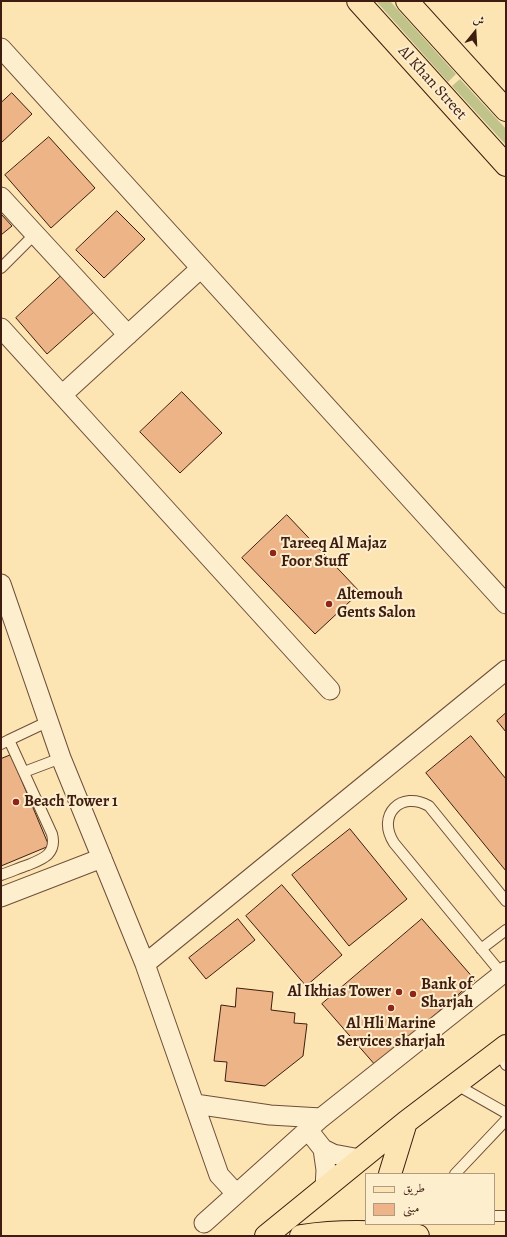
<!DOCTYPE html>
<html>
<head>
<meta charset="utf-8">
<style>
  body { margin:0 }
  #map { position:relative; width:507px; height:1237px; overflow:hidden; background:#fce5b3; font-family:Alegreya,Amiri,serif }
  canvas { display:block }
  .frame { position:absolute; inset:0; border:2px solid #3e1c10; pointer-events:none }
  .legend { position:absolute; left:365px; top:1173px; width:130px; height:52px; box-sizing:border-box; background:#fdeece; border:1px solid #b19a82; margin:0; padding:5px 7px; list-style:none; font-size:12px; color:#3e1c10 }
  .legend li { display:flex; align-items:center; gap:8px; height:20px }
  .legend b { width:20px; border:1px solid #b19a82 }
  .north { position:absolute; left:455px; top:12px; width:40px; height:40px; -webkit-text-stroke:3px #fdeece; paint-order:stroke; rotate:18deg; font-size:11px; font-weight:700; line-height:16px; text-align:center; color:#3e1c10 }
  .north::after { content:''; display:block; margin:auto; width:14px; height:18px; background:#3e1c10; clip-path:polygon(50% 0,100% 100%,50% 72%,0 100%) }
</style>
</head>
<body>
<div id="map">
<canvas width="507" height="1237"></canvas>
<div class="frame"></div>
<ul class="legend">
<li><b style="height:5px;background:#fce5b3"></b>طريق</li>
<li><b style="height:11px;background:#edb587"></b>مبنى</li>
</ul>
<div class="north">ش</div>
</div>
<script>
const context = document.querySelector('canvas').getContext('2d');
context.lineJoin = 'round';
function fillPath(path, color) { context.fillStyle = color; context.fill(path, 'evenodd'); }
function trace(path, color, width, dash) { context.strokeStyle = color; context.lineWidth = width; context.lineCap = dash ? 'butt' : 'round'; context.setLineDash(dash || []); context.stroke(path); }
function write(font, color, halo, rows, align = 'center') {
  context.font = font + ' Alegreya,serif'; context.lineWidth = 4; context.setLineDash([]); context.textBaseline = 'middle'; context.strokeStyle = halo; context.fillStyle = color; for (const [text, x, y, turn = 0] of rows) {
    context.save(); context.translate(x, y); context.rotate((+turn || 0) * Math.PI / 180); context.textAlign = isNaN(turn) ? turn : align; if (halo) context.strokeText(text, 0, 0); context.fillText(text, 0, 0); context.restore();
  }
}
const green = new Path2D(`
  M376,1H390L456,74L448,82Z
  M460,79L506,129V145L452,86Z`);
const building = new Path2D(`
  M12,93L32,114L1,143V103Z
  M49,137L95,188L51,228L5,175Z
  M117,211L145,239L104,278L76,250Z
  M1,214L12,226L1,235Z
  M61,276L94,312L47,354L16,318Z
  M182,392L222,433L180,473L140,432Z
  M287,515L360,592L315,634L242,558Z
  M506,713V732L497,721Z
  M471,736L506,779V871L426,773Z
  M11,755L49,846L1,866V759Z
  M350,829L407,899L349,946L292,875Z
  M282,885L342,955L306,986L246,916Z
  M238,919L255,940L206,979L189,958Z
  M422,919L475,980L376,1066L322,1004Z
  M237,988L273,992L271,1010L295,1013L294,1023L307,1024L303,1056L265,1086L225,1081L227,1062L214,1061L221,1005L235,1007Z`);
const lane = new Path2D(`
  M1,268L35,234
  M9,740L47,722
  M1,744L9,740L52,834C57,854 43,859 28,865C19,868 10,872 1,875
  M24,772L61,758
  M481,949L506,930
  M502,974L394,843C376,815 401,790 429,806L506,901
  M499,1052L506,1065
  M455,1084L506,1113
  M455,1174L506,1120
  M494,1216H506`);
const street = new Path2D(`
  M1,48L506,604
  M1,197L128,335
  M1,328L330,690
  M62,395L201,268
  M1,584L61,758L145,964L219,1175L231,1188L238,1191
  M1,897L102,858
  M145,964L506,670
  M195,1104L270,1115L321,1118
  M308,1130L323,1149L326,1170L325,1188
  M323,1149L333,1154L360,1159
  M204,1223L321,1118L506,971`);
const primary = new Path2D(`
  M358,1L506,165
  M407,1L506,110
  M390,1174L406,1122
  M266,1236L406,1122L506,1046
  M301,1236C340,1230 379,1231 418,1236`);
const markers = [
  [273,553,4,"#8f2418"],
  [329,604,4,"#8f2418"],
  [16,802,4,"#8f2418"],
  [399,992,4,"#8f2418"],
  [413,994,4,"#8f2418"],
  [391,1008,4,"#8f2418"]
];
const streetNames = [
  ["Al Khan Street",432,83,48]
];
const poiNames = [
  ["Tareeq Al Majaz",281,544],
  ["Foor Stuff",281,562],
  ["Altemouh",337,595],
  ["Gents Salon",337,613],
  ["Beach Tower 1",24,802],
  ["Bank of",421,985],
  ["Sharjah",421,1003],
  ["Al Ikhias Tower",391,992,"right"],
  ["Al Hli Marine",391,1024,"center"],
  ["Services sharjah",391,1042,"center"]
];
fillPath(green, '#c0c48b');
fillPath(building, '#edb587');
trace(building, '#3e1c10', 1);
trace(lane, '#6e4e39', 12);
trace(street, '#6e4e39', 21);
trace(primary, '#3e1c10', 24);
trace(lane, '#fdeece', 10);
trace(street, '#fdeece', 19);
trace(primary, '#fce5b3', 22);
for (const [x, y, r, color] of markers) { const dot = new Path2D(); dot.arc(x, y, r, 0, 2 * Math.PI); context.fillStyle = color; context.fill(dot); trace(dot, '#fdeece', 1.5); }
write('16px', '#3e1c10', '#fdeece', streetNames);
write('bold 16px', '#3e1c10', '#fdeece', poiNames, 'left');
</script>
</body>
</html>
